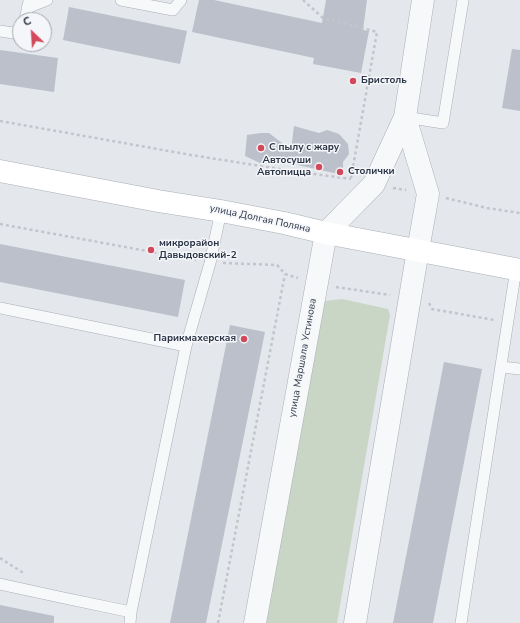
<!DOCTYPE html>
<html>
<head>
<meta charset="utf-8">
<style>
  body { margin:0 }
  #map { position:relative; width:520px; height:623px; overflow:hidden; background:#e4e7ec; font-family:"Nunito Sans",sans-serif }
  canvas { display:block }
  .north { position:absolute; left:12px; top:12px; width:40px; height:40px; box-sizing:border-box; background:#f4f6f9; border:1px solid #a4a8b1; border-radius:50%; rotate:335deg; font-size:11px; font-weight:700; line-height:16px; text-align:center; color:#2b3445 }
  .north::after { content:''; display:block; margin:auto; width:14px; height:18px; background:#d1495b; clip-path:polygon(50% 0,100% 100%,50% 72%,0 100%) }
</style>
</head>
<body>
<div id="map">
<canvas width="520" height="623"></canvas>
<div class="north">С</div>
</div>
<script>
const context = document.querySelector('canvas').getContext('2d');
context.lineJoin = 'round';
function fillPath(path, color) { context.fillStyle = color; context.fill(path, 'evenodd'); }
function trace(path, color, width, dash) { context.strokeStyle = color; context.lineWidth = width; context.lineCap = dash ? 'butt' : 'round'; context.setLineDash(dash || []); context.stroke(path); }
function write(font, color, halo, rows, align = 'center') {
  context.font = font + ' "Nunito Sans",sans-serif'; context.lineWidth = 3; context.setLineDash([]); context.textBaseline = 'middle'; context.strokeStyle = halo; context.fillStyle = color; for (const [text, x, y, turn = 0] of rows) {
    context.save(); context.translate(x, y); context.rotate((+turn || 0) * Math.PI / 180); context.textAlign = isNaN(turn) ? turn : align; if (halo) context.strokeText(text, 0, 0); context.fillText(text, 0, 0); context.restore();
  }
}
const green = new Path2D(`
  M342,299L388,309L390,315L337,623H261L325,301Z`);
const building = new Path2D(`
  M199,0H214L322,23L326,0H367L363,30L369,31L361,73L313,64L314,58L192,32Z
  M69,7L187,31L180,64L63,40Z
  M512,49L520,50V111L502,108Z
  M0,50L58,58L54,92L0,84Z
  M294,126L319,133L327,130L339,134L348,144L349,154L343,162V175L275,160V161L268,159L260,163L245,156L247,135L261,133H269L291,150Z
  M0,244L185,280L178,317L0,282Z
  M230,325L265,332L206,623H170Z
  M444,362L482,369L433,623H393Z
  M0,605L54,616V623H0Z`);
const path = new Path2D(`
  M303,0L323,18L377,32L351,178
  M0,121L191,155L292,171L351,179
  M393,188L406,190
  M446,198L487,208L520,213
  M0,224L196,260
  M223,263L277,265L285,274L298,278
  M336,287L390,295
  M429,303L432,309L494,320
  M0,558L25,574
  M218,623L285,274`);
const service = new Path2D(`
  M121,0L173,10L181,0
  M27,8L47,0
  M25,20L29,1
  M0,31L20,34
  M405,117L443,123L463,0
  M0,308L186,346
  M501,367L520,369
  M0,584L64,598L131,612L186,346L210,263L221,211
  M130,623L131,612
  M461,623L516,269`);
const tertiary = new Path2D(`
  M255,623L326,233L374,184L405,117L423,0
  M355,623L418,250L428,194L405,117`);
const secondary = new Path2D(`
  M0,171L158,201L221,211L284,223L326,233L520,270`);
const markers = [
  [353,81,4,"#d1495b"],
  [261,148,4,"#d1495b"],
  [319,167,4,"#d1495b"],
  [340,172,4,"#d1495b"],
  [151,250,4,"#d1495b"],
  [244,339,4,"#d1495b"]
];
const poiNames = [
  ["Бристоль",361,81],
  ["C пылу с жару",269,148],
  ["Автосуши",311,161,"right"],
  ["Автопицца",311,173,"right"],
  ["Столички",348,172],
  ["микрорайон",159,244],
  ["Давыдовский-2",159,256],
  ["Парикмахерская",236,339,"right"]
];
const streetNames = [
  ["улица Долгая Поляна",260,219,12],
  ["улица Маршала Устинова",303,358,-80]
];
fillPath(green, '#c9d6c5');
fillPath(building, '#bbc0ca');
trace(service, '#a9aeb7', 12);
trace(tertiary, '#a9aeb7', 23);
trace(secondary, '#a9aeb7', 23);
trace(path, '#c2c5cb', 2.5, [3, 3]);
trace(service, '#f7f8fa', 11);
trace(tertiary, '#f7f8fa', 22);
trace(secondary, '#fff', 22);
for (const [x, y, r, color] of markers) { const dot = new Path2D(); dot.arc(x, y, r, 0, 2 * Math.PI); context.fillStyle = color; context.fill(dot); trace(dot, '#f4f6f9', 1.5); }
write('bold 10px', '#2b3445', '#f4f6f9', poiNames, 'left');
write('10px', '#2b3445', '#f4f6f9', streetNames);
</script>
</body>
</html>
